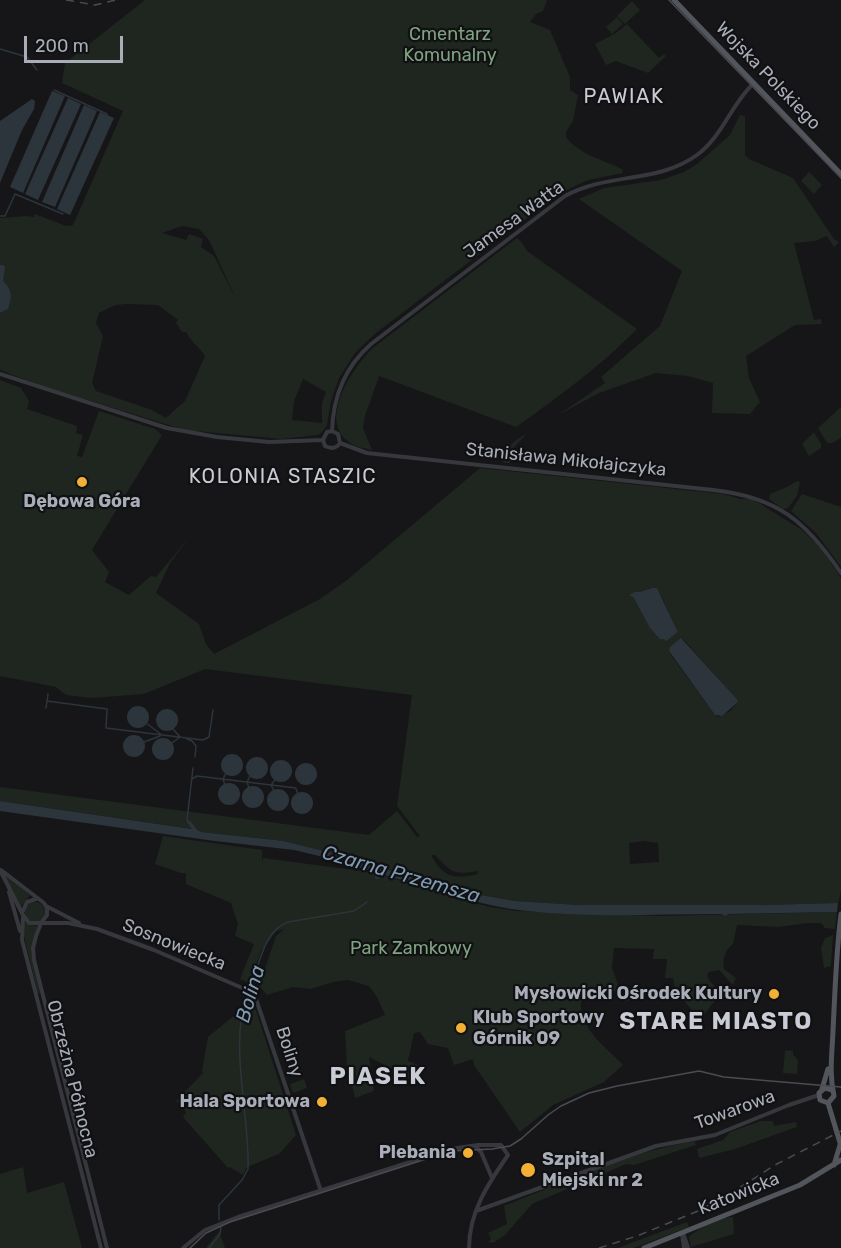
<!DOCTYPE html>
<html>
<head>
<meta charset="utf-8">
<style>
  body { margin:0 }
  #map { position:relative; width:841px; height:1248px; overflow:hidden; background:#161618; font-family:Rubik,sans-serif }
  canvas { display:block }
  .scale { position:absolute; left:24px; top:36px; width:99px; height:27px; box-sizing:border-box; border:3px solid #a8adb8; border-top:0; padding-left:8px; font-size:18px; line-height:21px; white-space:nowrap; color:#a8adb8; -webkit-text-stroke:4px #111113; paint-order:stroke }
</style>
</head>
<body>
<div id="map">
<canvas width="841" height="1248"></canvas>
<div class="scale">200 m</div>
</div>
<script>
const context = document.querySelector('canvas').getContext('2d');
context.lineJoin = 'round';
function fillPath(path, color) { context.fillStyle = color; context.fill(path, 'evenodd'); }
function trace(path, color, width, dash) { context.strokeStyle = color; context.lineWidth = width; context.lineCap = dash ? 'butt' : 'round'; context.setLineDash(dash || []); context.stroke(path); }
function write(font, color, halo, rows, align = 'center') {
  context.font = font + ' Rubik,sans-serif'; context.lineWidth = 4.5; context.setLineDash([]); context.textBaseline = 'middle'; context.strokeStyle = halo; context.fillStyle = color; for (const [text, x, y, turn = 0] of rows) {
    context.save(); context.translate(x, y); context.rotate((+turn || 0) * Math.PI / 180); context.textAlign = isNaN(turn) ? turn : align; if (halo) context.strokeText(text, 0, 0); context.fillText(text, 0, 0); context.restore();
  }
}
const green = new Path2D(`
  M145,0H547L543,11L536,14L530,22L550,30L570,77V90L578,95L573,121L566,132V137C581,156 602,159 622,169L623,173L588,180L558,194L376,333L355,353L339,378L331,401L327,425L323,431L318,435L281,439L185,430L39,385L0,370V218L26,216L34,217L35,214L66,226L73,225L123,111L62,83L65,63ZM182,226L199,229L209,240L236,299L214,256L201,247L203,239L189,234L186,240L162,233ZM126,304L158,305L178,320L176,323L182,332H186C191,342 199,347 205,356L185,401L166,418L152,410L96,391L92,383L103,336L96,323L99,313L115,305ZM303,379L326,392L322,403V423L292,420L294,401Z
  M632,1L640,10L625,24L617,16Z
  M617,17L623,24L612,34L606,27Z
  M627,24L659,58L664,54L666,56L648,73L616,61L606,65L595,44L616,33Z
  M740,115L745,116V155L749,159L793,178L834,239L839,242L834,247L827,236L815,241L794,243L814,320L821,319L822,324L795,325L746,356L749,378L760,402L750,414L712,413L713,383L688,376L656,373L599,393L558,415L605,383L601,377L660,326L682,271L579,199L604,188L661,180L684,172L697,164L730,135Z
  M809,172L822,185L814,194L801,181Z
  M517,238L523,244L527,251L637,329C601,366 558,397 516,427L379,376L365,416L363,428L372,450C364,448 355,447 349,442C317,420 354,365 374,347Z
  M0,380L21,388L29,401L27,409L77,426L76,433L83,435L77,456L82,457L99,411L155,429L162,435L92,550L109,572L105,582L129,595L151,576L156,577L191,535L170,563L156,593L199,624L206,644L214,654L320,599L347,580L480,468L723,494L741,499L751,498L802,530L821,548L841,578V891L838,903L761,905H579L515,901L452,890L344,856L284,841L201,832L193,829L0,801V787L369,835L397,811L417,837L420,836L397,806L412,695L205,669L144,694L92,698L66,695L56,687L0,676ZM652,588L661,595L678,632L666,640C646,631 644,609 631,594ZM683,639L737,699L738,702L730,711L718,717L715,715L673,658L669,651ZM644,841L658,843L659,862L630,864L629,843ZM431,855H435C451,871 453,876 477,871L478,874C454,880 443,877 431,855Z
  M841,407V438L832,443H827L818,428Z
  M814,432L821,444V448L809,456L802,444Z
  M526,434L511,451L510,463H504L501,459C504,449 517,438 526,434Z
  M797,481L800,482L797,496L788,508L783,509L769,499L770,494L787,487Z
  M802,494L841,507V567L816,533L791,511Z
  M163,836L262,850V863L263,858L376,873L459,899L490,907L517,911L659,916L837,912L835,929L825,928L821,923H808L778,927L737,925L733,944C725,950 722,960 724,969L736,978L733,985L719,970L709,972L707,975L709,980L721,993L703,1016L699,1011L696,1015L675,990L673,978H665L667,959H653L654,949L614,948L612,968L620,990L583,1000L581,1002C579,1029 606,1047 623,1065L604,1082L553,1105L520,1132L474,1065L473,1059L454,1065L448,1048L428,1044L420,1032L414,1033L408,1061L418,1065L410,1079L405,1081L393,1069L369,1057L374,1091L355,1098L347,1065L345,1031L385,1015L377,997L369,986L348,980L333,982L311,989L293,987L267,995L259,986L276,936L284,929L276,931L261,951L249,983L240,979L254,944L235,936L238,924L231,903L186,884V873H181L155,864Z
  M5,875L30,895L21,907L4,876Z
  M25 912a10 10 0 1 1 20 0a10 10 0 1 1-20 0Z
  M24,921L30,925L37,926L31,952L40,993L38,994L24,936Z
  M833,935L831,966L824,968L821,948L825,938Z
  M640,986L643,995L624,1002L621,992Z
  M247,999L254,1004L296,1135L279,1154L247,1167L243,1175L230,1167L228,1168L183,1117L186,1112L176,1101L203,1073L202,1071L208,1037L241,1010L245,1011Z
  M785,1050L793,1051V1055L798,1060L797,1074L783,1073Z
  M304,1079L307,1088L293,1093L290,1084Z
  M761,1121H773L774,1126L796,1122L797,1127L735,1149L699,1158L697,1149L723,1140L730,1132Z
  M695,1141L696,1145L634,1165L626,1164L532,1204L505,1235L493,1243L488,1242L491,1239L488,1233L507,1224L504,1206C566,1181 629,1152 695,1141Z
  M23,1167L27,1193L64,1182L82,1248H0V1174Z
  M733,1217L734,1234L691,1247L689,1237C700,1227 718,1218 733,1217Z
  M687,1222L689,1227L634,1248H618Z
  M219,1231L225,1248H206Z`);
const water = new Path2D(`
  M52,91L65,96L23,193L10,187Z
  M68,98L81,104L38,200L25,194Z
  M32,99L35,101L34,109L22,130L0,183V121Z
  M84,105L97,111L55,207L42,202Z
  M100,112L114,118L70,215L57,209Z
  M0,265H3L5,267L3,281C13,291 12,297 8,309L2,312H0Z
  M652,588H657L678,632L666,641L664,639H660L650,628L634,598L629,595L635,592H639Z
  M681,638L737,699L738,702L722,716L715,715L669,651L670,647Z
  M127 717a11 11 0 1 1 22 0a11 11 0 1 1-22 0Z
  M156 720a11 11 0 1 1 22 0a11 11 0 1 1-22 0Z
  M123 746a11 11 0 1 1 22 0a11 11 0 1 1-22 0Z
  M152 749a11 11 0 1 1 22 0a11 11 0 1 1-22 0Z
  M221 765a11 11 0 1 1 22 0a11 11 0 1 1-22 0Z
  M246 768a11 11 0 1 1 22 0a11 11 0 1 1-22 0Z
  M270 771a11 11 0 1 1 22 0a11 11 0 1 1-22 0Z
  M295 774a11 11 0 1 1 22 0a11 11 0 1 1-22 0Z
  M218 794a11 11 0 1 1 22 0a11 11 0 1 1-22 0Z
  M242 797a11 11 0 1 1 22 0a11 11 0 1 1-22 0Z
  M267 800a11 11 0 1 1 22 0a11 11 0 1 1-22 0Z
  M291 803a11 11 0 1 1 22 0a11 11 0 1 1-22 0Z
  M0,801L192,829L187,822L190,821L197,830L201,832L284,841L344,856L452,890L515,901L579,905H761L838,903L837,912L728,914L726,916L721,914C657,914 590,918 527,911C504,909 481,903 459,897L458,900L457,896L381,874L378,879L375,878V873L370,871L340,861L294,850L215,841L0,811Z`);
const stream = new Path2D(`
  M0,49L27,57L37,70
  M54,90L107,114V115
  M0,216H5L15,194L63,214
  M47,701L107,709L106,728L203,740L209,737L213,710
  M46,708L48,694
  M146,723L162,735
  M187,739L192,741L196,746L195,757
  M144,742L160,736
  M172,743L180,737L173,729
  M192,779L197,776L296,788
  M225,785L223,779L226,773
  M249,788L247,782L250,776
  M296,789L298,794
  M274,791L271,785L275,780
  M189,823L187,820L193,768
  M250,988C259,966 264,930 288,922L354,911L367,902
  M219,1220V1205L242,1180L248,1169C250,1114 228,1043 248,993
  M209,1248L220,1234L221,1227`);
const minor = new Path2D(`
  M0,374L167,428L217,437L269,442L323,440
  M332,431C333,396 345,367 371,344L565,196C609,172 657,184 697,155C723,136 731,104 754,83
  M332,431L338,434L340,443
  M323,440L325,446C331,449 336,449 340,443
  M323,440L327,432L332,431
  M340,443L367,453L713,490C777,497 806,521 841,573
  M0,870L23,915L29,923H68L97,929L154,950L254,993L321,1191
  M1,870L44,903L47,908V915L41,923L36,936L33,948L34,960L107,1248
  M9,892L20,931
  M46,906L79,923
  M23,911L27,902L36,899
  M23,917L22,940L101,1248
  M475,1146L481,1152L492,1178
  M476,1211L656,1146L715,1135L789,1105L819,1095
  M683,1233L688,1248
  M682,1234L684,1248
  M183,1248L205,1230L238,1217L451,1149L478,1145H501L508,1155C488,1184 469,1212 469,1248`);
const major = new Path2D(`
  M674,0L841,174
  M822,1089L828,1069
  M828,1103L834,1096C829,1074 832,1054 833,1031C835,992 836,953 841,914
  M828,1103L841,1146
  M828,1103L820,1100L819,1093L825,1088L832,1090
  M834,1165L840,1145
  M644,1248L800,1185L841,1160`);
const tram = new Path2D(`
  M669,0L841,178
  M190,1248L206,1233L230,1222L451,1151L492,1149L510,1146L521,1139L548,1115L561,1106L589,1093L617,1086L699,1071L724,1077L841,1087`);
const rail = new Path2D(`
  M66,0L95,5L116,0
  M599,1248L637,1236L698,1211L736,1190L775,1165L841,1131`);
const markers = [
  [82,482,6,"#f2b134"],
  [774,994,6,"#f2b134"],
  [461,1028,6,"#f2b134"],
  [322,1102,6,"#f2b134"],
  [468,1153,6,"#f2b134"],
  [528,1170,8,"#f2b134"]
];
const parkNames = [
  ["Cmentarz",450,35],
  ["Komunalny",450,56],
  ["Park Zamkowy",411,949]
];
const streetNames = [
  ["Wojska Polskiego",768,76,46],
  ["Jamesa Watta",514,220,-36],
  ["Stanisława Mikołajczyka",566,460,6],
  ["Sosnowiecka",174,945,22],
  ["Boliny",289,1052,72],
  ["Obrzeżna Północna",72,1079,76],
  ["Towarowa",735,1110,-20],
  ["Katowicka",739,1194,-22]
];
const poiNames = [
  ["Dębowa Góra",82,502,"center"],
  ["Mysłowicki Ośrodek Kultury",762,994],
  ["Klub Sportowy",473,1018,"left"],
  ["Górnik 09",473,1039,"left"],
  ["Hala Sportowa",310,1102],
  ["Plebania",456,1153],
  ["Szpital",542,1160,"left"],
  ["Miejski nr 2",542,1181,"left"]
];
const neighbourhoodNames = [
  ["PAWIAK",624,97],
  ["KOLONIA STASZIC",283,477]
];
const waterNames = [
  ["Czarna Przemsza",401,875,16],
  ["Bolina",251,994,-74]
];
const districtNames = [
  ["STARE MIASTO",716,1022],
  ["PIASEK",378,1077]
];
fillPath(green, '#1e261f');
fillPath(water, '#2c353c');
trace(stream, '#2c353c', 1.5);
trace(minor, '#37383d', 4);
trace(major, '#53555c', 5);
trace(tram, '#4a4c52', 1.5);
trace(rail, '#4a4c52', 1.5, [8, 6]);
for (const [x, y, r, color] of markers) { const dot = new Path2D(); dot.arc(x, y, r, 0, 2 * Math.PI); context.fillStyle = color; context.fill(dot); trace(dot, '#111113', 2); }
write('18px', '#7fa381', '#111113', parkNames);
write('18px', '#a8adb8', '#111113', streetNames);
write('bold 18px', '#a8adb8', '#111113', poiNames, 'right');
context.letterSpacing = '1.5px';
write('20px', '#c9ccd4', '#111113', neighbourhoodNames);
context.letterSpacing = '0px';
write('italic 20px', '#7f9bb3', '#111113', waterNames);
context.letterSpacing = '1.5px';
write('bold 24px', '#c9ccd4', '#111113', districtNames);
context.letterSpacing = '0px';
</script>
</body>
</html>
